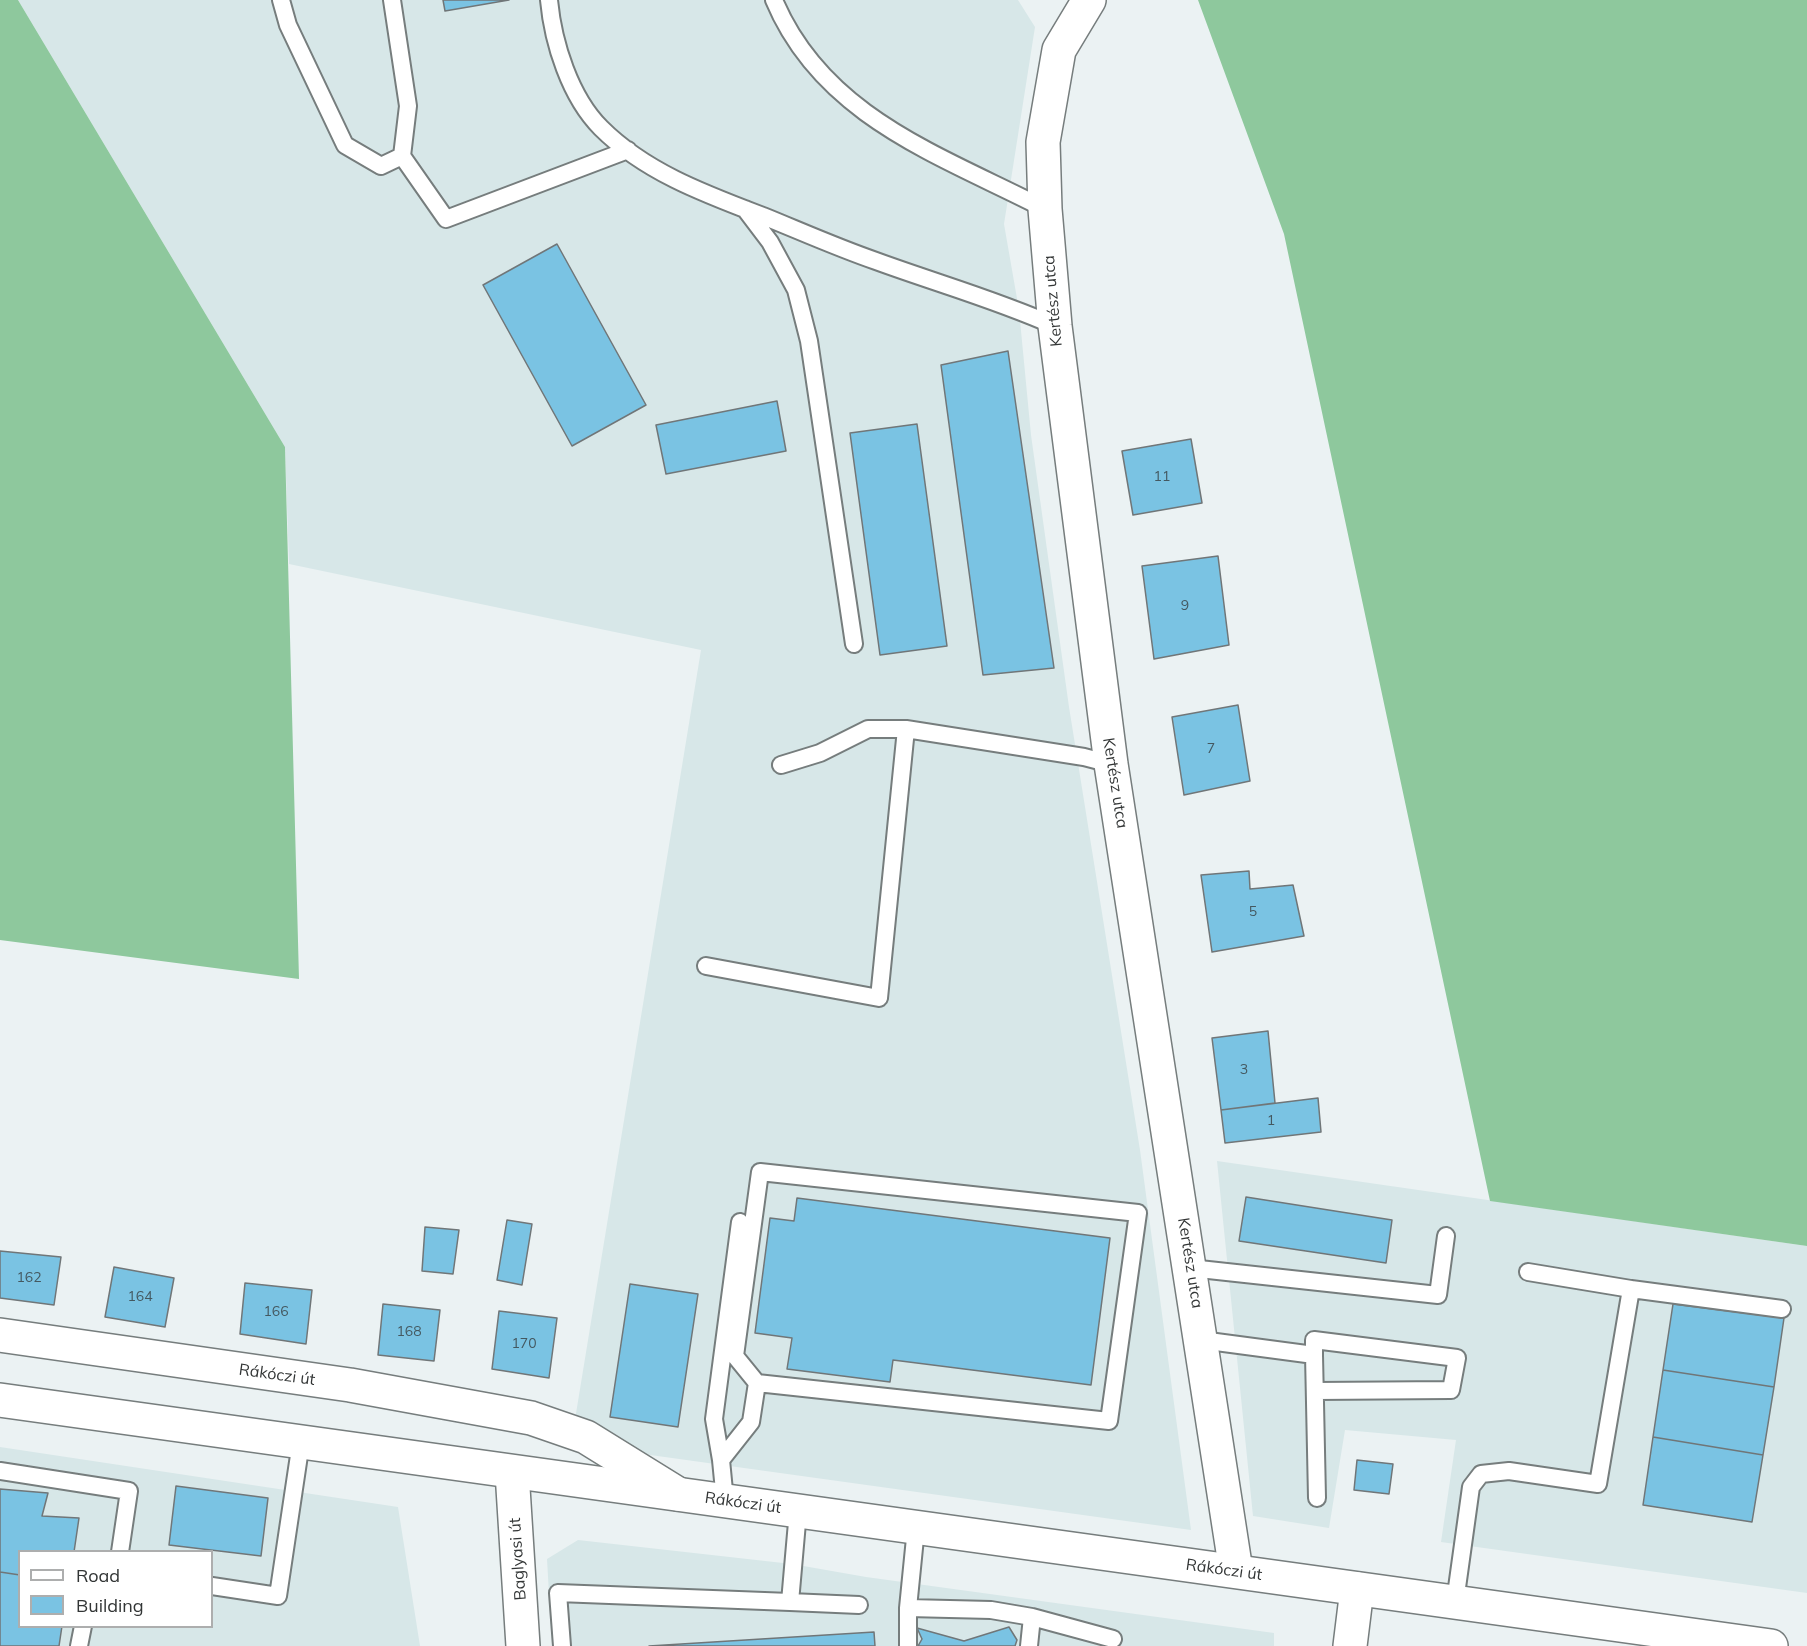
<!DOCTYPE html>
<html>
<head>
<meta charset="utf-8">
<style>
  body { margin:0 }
  #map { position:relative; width:1807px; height:1646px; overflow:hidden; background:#ebf2f3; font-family:Mulish,sans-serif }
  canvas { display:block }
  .legend { position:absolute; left:18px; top:1550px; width:195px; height:78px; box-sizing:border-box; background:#fff; border:2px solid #adaeae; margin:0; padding:8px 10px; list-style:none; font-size:18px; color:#323535 }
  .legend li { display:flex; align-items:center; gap:12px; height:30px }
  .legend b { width:30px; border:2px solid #adaeae }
</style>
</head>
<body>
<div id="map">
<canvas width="1807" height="1646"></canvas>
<ul class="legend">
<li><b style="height:8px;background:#fff"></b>Road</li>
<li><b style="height:16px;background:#7ac3e3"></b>Building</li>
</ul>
</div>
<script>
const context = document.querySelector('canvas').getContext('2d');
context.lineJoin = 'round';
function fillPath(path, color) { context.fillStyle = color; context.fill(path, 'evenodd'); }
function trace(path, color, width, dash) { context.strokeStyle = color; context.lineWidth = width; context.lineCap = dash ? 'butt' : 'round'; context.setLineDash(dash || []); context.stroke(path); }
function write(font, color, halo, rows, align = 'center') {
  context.font = font + ' Mulish,sans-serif'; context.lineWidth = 4.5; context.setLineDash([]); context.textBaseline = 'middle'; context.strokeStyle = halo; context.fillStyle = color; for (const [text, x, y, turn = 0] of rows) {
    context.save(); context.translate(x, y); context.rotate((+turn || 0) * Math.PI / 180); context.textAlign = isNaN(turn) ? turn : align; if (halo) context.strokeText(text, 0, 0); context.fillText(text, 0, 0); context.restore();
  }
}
const built = new Path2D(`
  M18,0H1018L1035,27L1004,224L1019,310L1031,435L1069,707L1140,1150L1191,1530L571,1444L701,650L289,564L285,447Z
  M1217,1161L1807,1246V1593L1441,1542L1456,1440L1345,1430L1329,1528L1253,1516Z
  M0,1447L398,1507L420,1646H0ZM20,1552H212V1626H20Z
  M578,1540L792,1564L866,1577L1274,1633V1646H552L547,1559Z`);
const forest = new Path2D(`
  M0,0H18L285,447L299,979L0,940Z
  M1198,0H1807V1246L1490,1201L1284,234Z`);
const building = new Path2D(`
  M443,0H509L445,11Z
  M557,244L646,405L572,446L483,285Z
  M1008,351L1054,668L983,675L941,365Z
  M777,401L786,451L666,474L656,425Z
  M917,424L947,646L880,655L850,433Z
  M1191,439L1202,503L1133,515L1122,451Z
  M1218,556L1229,645L1154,659L1142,566Z
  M1238,705L1250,781L1184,795L1172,717Z
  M1249,871L1250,889L1293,885L1304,936L1212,952L1201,875Z
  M1268,1031L1275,1103L1221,1110L1212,1038Z
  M1318,1098L1321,1132L1225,1143L1221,1110Z
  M1246,1197L1392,1220L1386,1263L1239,1241Z
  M797,1198L1110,1238L1091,1385L893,1360L890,1382L787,1369L792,1338L755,1333L770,1218L794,1221Z
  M507,1220L532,1224L522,1285L497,1280Z
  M425,1227L459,1230L453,1274L422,1271Z
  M0,1251L61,1257L54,1305L0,1298Z
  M114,1267L174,1278L165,1327L105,1317Z
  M245,1283L312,1290L306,1344L240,1334Z
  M630,1284L698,1294L678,1427L610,1417Z
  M383,1304L440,1310L434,1361L378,1355Z
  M1673,1304L1784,1318L1774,1387L1663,1370Z
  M499,1311L557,1318L549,1378L492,1369Z
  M1663,1370L1774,1387L1763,1455L1653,1437Z
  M1653,1437L1763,1455L1752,1522L1643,1505Z
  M1357,1460L1393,1464L1389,1494L1354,1490Z
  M176,1486L268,1498L261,1556L169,1545Z
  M0,1489L48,1493L42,1516L79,1518L74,1552H20V1575L0,1572Z
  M0,1572L20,1575V1626H62L59,1646H0Z
  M1009,1627L1017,1640L1015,1646H918L922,1639L917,1628L964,1641Z
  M874,1632L875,1646H649Z`);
const service = new Path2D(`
  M281,0L288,25L345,145L381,166L402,156
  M392,0L408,106L402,156L446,219L628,150
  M549,0C553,43 570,97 601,128C645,172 705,194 763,216C800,231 838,248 876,261C936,283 997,300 1055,326
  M774,0C823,117 940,155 1045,209
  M745,209L770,242L796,290L809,341L854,644
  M781,765L820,753L868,729H906
  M706,966L879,998L906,729L1084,757L1111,764
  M1190,1268L1438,1295L1446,1236
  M1528,1272L1631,1289
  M1201,1340L1314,1355L1317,1498
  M1314,1355V1340L1457,1358L1451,1390L1315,1391
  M721,1460L751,1422L757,1383L1109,1421L1138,1213L760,1172L735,1356L757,1383
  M0,1471L129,1491L120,1552
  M725,1501L721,1460L714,1419L740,1222
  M916,1528L908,1608L991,1610L1032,1617L1029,1646
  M212,1586L278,1596L301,1442
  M790,1602L859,1605
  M1455,1602L1471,1487L1481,1474L1509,1471L1598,1484L1631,1289L1782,1309
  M1032,1617L1113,1639
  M79,1646L83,1626
  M562,1646L558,1593L790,1602L798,1511
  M908,1646V1608`);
const minor = new Path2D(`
  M1089,0L1059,50L1043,142L1045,209L1055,326L1111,764L1236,1571
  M0,1335L350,1385L531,1418L586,1437L678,1494
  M512,1472L523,1646
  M1350,1646L1357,1589`);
const secondary = new Path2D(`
  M0,1400L1771,1646`);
const numberNames = [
  ["11",1162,477],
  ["9",1185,606],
  ["7",1211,749],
  ["5",1253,912],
  ["3",1244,1070],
  ["1",1271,1121],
  ["162",29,1278],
  ["164",140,1297],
  ["166",276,1312],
  ["168",409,1332],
  ["170",524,1344]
];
const streetNames = [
  ["Kertész utca",1053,301,-95],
  ["Kertész utca",1115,783,81],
  ["Kertész utca",1190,1263,81],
  ["Rákóczi út",277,1375,8],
  ["Rákóczi út",743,1503,8],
  ["Baglyasi út",518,1559,-94],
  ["Rákóczi út",1224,1570,8]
];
fillPath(built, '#d7e7e8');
fillPath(forest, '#8ec89d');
fillPath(building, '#7ac3e3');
trace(building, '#707678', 1.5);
trace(service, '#767d7d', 20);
trace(minor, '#767d7d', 36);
trace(secondary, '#767d7d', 36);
trace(service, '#fff', 16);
trace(minor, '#fff', 33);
trace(secondary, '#fff', 33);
write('14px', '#445860', null, numberNames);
write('16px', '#323535', '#fff', streetNames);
</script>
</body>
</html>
